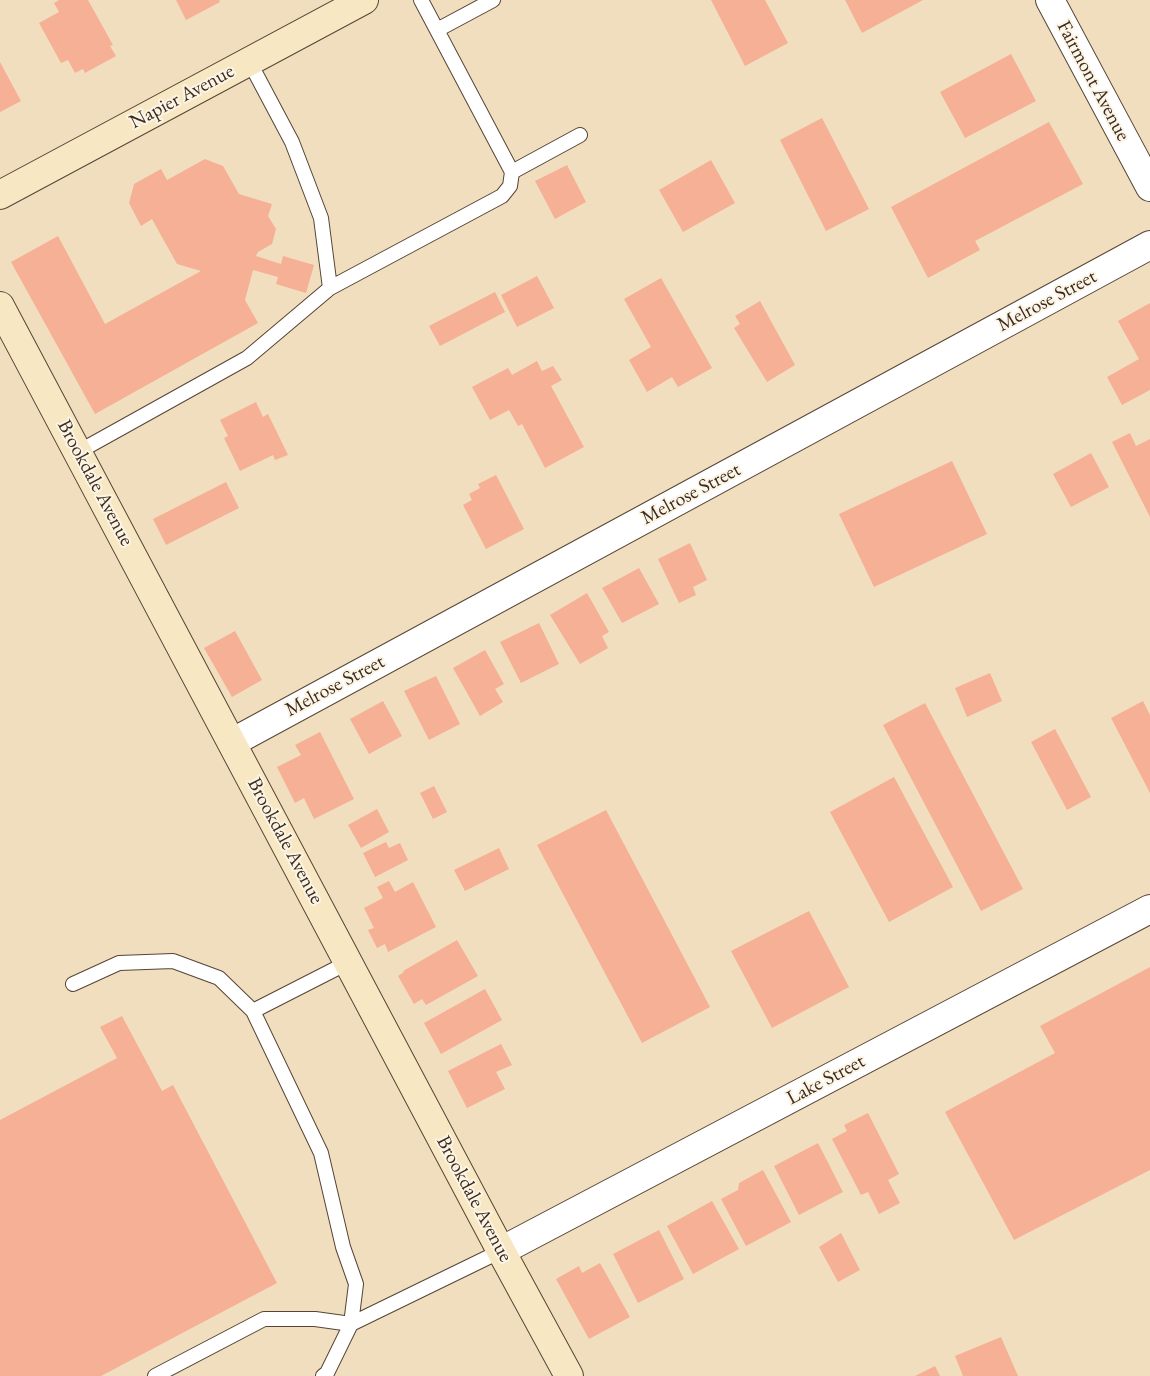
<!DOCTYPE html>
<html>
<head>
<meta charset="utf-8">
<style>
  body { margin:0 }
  canvas { display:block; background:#f1debe }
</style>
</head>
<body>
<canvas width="1150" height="1376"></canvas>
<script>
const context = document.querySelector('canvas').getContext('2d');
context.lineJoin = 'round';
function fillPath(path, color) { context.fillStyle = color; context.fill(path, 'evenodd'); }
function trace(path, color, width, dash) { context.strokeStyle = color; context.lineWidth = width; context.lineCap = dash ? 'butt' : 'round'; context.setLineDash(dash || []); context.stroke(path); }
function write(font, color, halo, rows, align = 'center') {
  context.font = font + ' "EB Garamond",serif'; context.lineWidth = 4; context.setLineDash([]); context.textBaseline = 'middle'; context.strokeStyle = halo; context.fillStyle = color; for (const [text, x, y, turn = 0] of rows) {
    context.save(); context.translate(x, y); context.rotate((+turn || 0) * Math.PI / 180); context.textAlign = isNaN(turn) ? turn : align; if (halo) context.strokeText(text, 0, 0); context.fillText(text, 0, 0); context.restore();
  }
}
const building = new Path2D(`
  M59,0H88L113,45L110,46L116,56L85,73L83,69L75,73L68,60L61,63L39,23L59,12L54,3Z
  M176,0H219L220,2L186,20Z
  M711,0H765L788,43L745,66Z
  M845,0H923L862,33Z
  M1011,54L1036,101L965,138L940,92Z
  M0,62L21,101L0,112Z
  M822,118L869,209L826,231L780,140Z
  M1049,122L1083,184L975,241L980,250L928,278L891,207Z
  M205,159L223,166L239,194L272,204L268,216L276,229L272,244L258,252L256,256L281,264L283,256L314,265L306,293L276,284L278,277L253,270L245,300L258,323L95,414L11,262L58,236L105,324L201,271L177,264L152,219L141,226L129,203L134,184L161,169L167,180Z
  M711,160L735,203L683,232L659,190Z
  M567,165L586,202L555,219L535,181Z
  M537,276L554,308L517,327L501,295Z
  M661,278L712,368L678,387L672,377L647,392L629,360L651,347L624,299Z
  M495,292L505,312L440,346L429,326Z
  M760,301L795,365L767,382L734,328L740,324L735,316Z
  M1150,303V390L1122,405L1107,377L1139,359L1118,321Z
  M537,361L542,371L553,366L562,380L551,386L584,447L545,468L522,424L518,426L509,410L490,420L472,387L508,368L512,375Z
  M256,402L263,417L268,414L288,455L275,460L273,455L240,471L224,438L228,436L220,420Z
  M1130,433L1136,446L1150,439V517L1112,442Z
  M1091,453L1109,487L1071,507L1053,474Z
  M952,461L987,534L874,587L839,514Z
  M496,475L524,529L486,549L463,505L472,500L469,494L480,488L478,484Z
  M226,482L239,508L166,545L153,519Z
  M690,543L707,580L693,587L696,595L679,603L658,559Z
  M639,568L659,604L622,623L602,588Z
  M587,593L609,632L602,636L608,648L580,664L550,615Z
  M539,623L559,664L521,683L500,642Z
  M235,631L262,680L232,697L204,648Z
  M485,650L504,684L495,689L503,702L480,716L453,668Z
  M990,673L1002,701L967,717L955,688Z
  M436,676L460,724L429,740L404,691Z
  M383,701L402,736L369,754L350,719Z
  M1143,701L1150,715V793L1111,718Z
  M925,703L1023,889L981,911L883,725Z
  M1055,729L1091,797L1067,810L1031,742Z
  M320,732L354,799L314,819L304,798L295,803L277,767L301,755L295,745Z
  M894,777L953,887L889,922L830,812Z
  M434,786L447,812L433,819L420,793Z
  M377,809L389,832L361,848L348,825Z
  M606,810L710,1007L642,1043L537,845Z
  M386,842L389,848L400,843L408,860L375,877L363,853Z
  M499,848L509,869L465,891L454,870Z
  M389,881L395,892L413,882L436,927L388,952L385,944L377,948L368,930L374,928L364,908L383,898L377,887Z
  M809,911L849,987L772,1028L731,951Z
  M457,940L478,976L426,1005L422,999L414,1004L398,976L404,972L403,971Z
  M1150,967V1170L1014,1240L945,1112L1055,1053L1040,1026Z
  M485,989L502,1020L441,1054L424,1023Z
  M122,1016L162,1091L173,1085L277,1283L101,1376H0V1120L117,1058L100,1027Z
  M501,1044L512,1065L496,1072L505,1089L467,1108L448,1071Z
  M868,1113L899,1174L888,1180L900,1203L879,1214L868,1192L861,1195L832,1139L847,1131L844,1125Z
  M818,1143L843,1192L799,1215L774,1166Z
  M763,1170L791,1222L746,1246L721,1199L738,1190L739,1183Z
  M712,1201L739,1249L693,1274L667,1226Z
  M659,1230L684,1279L638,1303L613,1254Z
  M841,1233L860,1270L838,1282L819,1247Z
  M600,1263L630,1317L589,1339L556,1279L579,1266L582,1273Z
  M1001,1337L1018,1376H963L955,1356Z
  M935,1366L940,1376H915Z`);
const lane = new Path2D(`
  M421,0L512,172L580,135
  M437,30L493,0
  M330,288L502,196L510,186L512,172
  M78,452L247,358L330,288L321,218L292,142L249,61
  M73,984L119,963L173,961L219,978L253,1011
  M155,1376L264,1319H315L351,1324L501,1251
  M323,1376L327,1373L351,1324L356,1284L343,1247L321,1153L253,1011L349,962`);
const street = new Path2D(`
  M1050,0L1150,187
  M233,742L1150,245
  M501,1251L1150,909`);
const secondary = new Path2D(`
  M0,195L364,0
  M0,306L501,1251L569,1376`);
const streetNames = [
  ["Fairmont Avenue",1093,81,62],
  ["Napier Avenue",182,97,-28],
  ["Melrose Street",1047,301,-28],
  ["Brookdale Avenue",95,483,62],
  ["Melrose Street",691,494,-28],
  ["Melrose Street",335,686,-28],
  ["Brookdale Avenue",285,841,62],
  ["Lake Street",826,1080,-28],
  ["Brookdale Avenue",474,1199,62]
];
fillPath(building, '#f5b095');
trace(lane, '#564536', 16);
trace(street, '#564536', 30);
trace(secondary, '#564536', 30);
trace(lane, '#fff', 14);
trace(street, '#fff', 28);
trace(secondary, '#f7e8c3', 28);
write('20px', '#3b2a1e', '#fcf5e5', streetNames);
</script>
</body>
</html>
